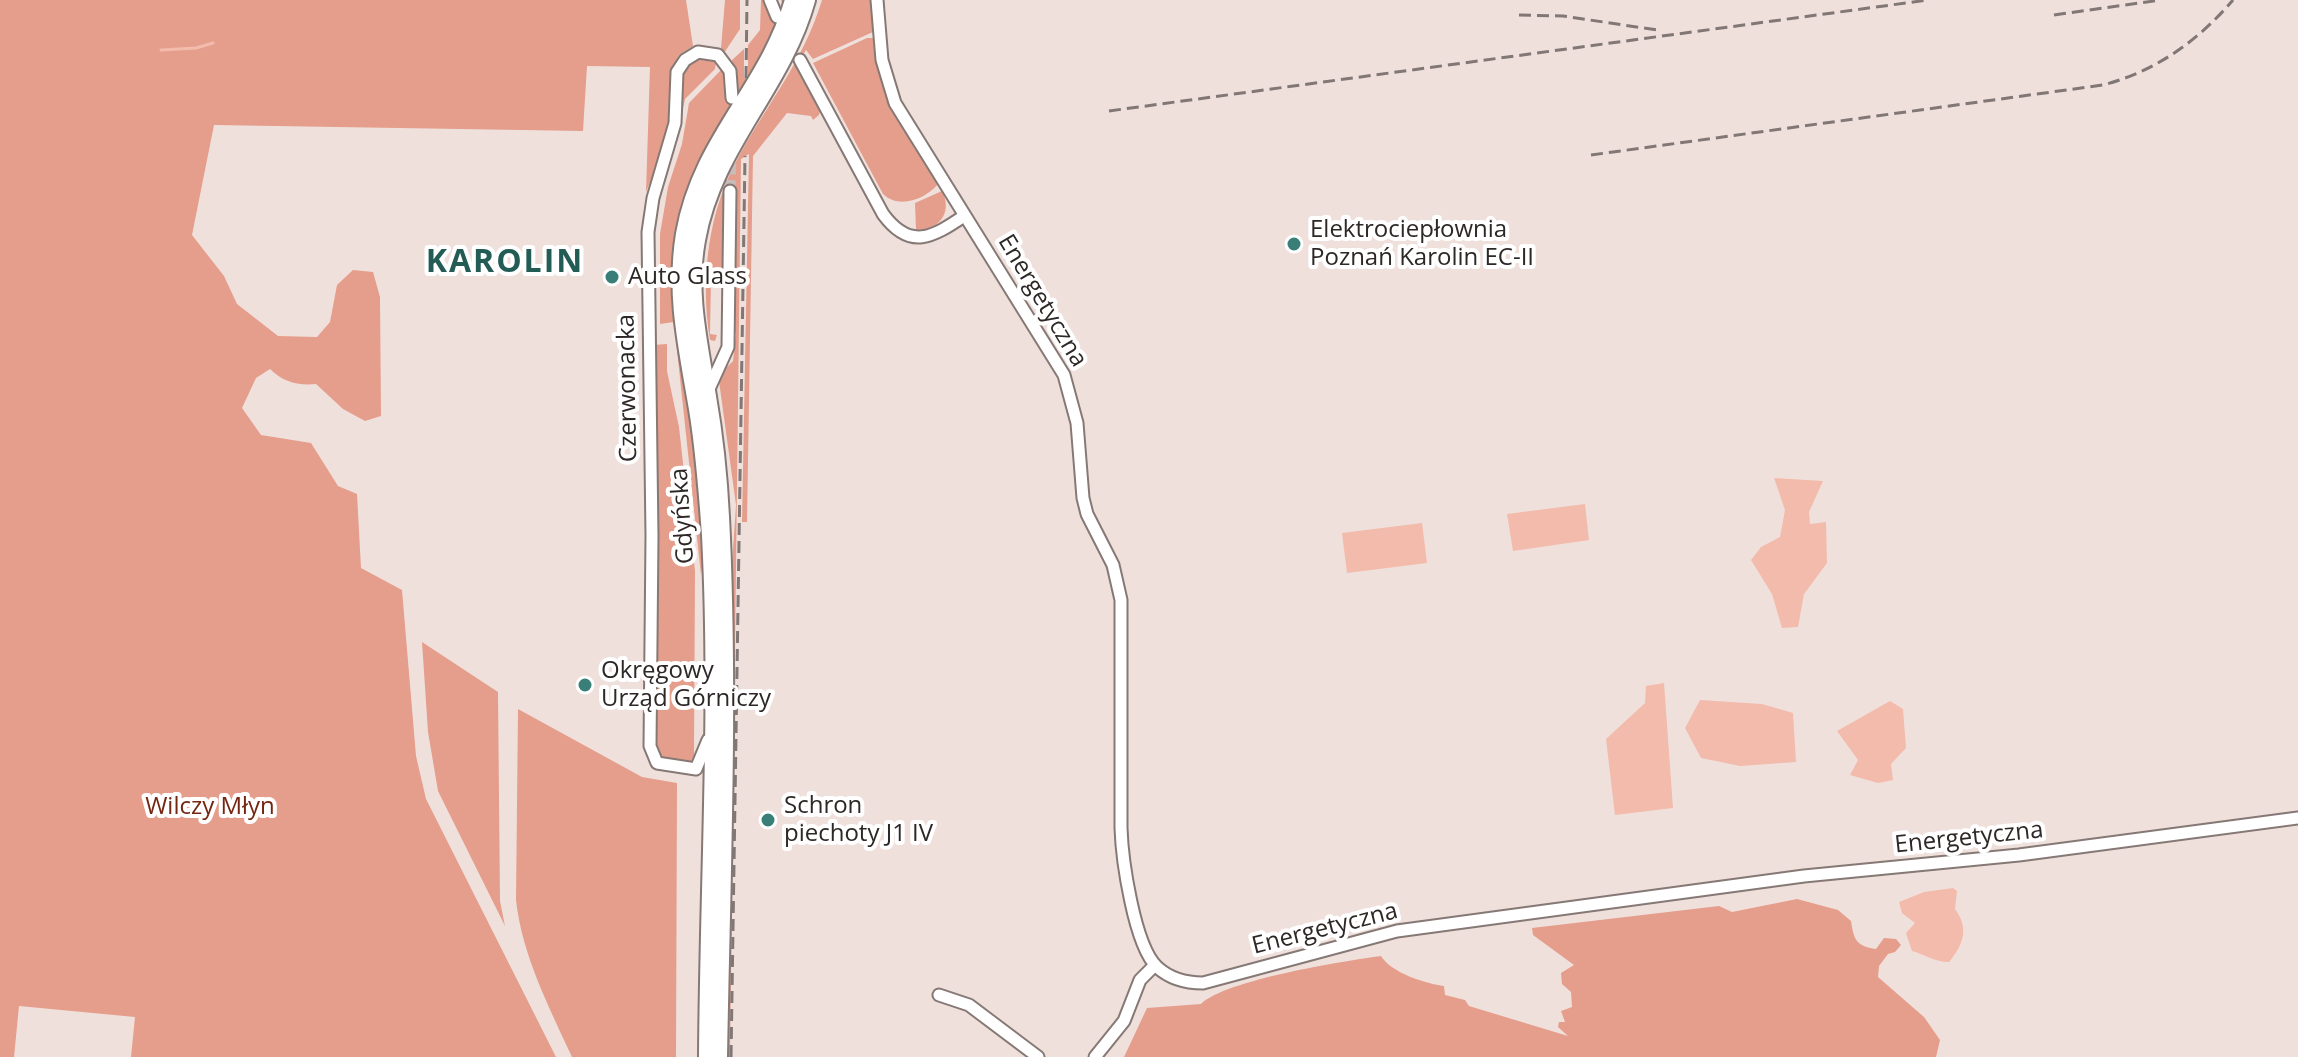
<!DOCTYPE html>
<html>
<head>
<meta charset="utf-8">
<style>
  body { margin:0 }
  canvas { display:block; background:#efe0dc }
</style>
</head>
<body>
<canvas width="2298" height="1057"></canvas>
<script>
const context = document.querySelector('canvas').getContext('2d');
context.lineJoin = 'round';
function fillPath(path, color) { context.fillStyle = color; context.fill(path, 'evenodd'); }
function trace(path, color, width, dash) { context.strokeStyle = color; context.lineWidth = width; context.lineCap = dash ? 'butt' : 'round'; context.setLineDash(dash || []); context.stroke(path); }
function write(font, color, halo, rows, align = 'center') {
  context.font = font + ' "Open Sans",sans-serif'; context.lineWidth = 8; context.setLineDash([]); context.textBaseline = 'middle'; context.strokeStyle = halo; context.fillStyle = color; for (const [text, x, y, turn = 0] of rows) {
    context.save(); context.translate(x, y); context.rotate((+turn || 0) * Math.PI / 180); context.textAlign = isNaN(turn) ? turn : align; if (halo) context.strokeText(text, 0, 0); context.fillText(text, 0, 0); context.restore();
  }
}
const green = new Path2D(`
  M0,0H686L693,46L679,55L672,67L671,116L666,143L646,192L650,67L587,66L583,131L214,125L192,235L224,276L237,304L278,336L317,337L330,322L337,285L353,270L373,272L380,297L381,416L365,421L343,409L316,384C298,386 283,382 270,369L256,378L242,408L261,435L311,443L338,486L357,494L361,568L402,590L416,756L426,799L556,1057H131L135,1017L19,1006L14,1057H0Z
  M725,0H740V29L724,53L721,48Z
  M761,0H764L774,22L783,5L781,0H787L775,35L720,125L692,181L691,411L699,475L704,551L701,575L674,322L660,324V234L668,187L682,144L689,103L721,70L726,76L727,100L736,95L732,60L744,49V78L748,77V45L760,30Z
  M822,0H871L873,32L813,59L806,50L797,65L821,108L819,115L813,120L811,116L787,113L753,156L747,522H742L749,154L741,159L730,1057H725L729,610L736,505L719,381L721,373L733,361L736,333L722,332L723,277H711L710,334L717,335L715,341L710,340C700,278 708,211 739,156C769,101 803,62 822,0Z
  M867,38H873C880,95 907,137 938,184C925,200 898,209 883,194L813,63Z
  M701,57L716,62L715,69L685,99L676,143L658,201L652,262L654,222L677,134L682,75L690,62Z
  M942,191C953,213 939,230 916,230L915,203Z
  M667,344V371L679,427L695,571L694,755L690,763L663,761L655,750L653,345Z
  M422,642L498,692L500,901L505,926L438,791L428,732Z
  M518,709L642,777L677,783L676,1057H572C549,1007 522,955 516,900Z
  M1797,899L1838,910L1851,921C1854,940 1856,946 1876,949L1884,938L1896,939L1901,945L1895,952L1888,954L1879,966L1878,977L1924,1017L1940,1040L1936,1057H1124L1147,1008L1201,1004C1225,980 1344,961 1381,956C1391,973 1427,984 1444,986L1445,995L1465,1000L1469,1006L1568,1036L1558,1027L1559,1022H1565L1561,1011L1572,1007L1571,992L1562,984L1561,973L1574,965L1533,935L1532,928L1719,906L1732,912Z`);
const water = new Path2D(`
  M1774,478L1823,481L1809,512L1810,524L1826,522L1827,563L1804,594L1798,627L1782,628L1772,594L1751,560L1761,547L1780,537L1785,510Z
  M1585,504L1589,540L1513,551L1507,514Z
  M1422,523L1427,563L1347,573L1342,533Z
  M1664,683L1673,808L1615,815L1606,739L1645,703L1646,686Z
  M1700,700L1762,704L1793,713L1796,762L1740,766L1701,758L1685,728Z
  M1890,701L1903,709L1906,748L1891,764L1893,780L1878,783L1850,775L1858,760L1837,731Z
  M1953,888L1957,891L1955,909C1969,928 1964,944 1949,962C1934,962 1926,955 1912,951L1906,933L1915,923L1902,913L1899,902L1924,892Z`);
const stream = new Path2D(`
  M161,50L196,48L213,43`);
const minorTunnel = new Path2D(`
  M730,191L731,154`);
const minor = new Path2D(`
  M770,0L777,17
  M877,0L882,60L895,103L1064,375L1077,423L1083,498L1087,514L1113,565L1121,600V828C1122,859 1134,945 1157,967C1170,979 1185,983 1203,983L1397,931L1804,876L2019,855L2298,818
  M800,60L883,214C910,251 933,237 964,216
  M709,389L728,347L730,191
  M696,769L657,763L650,746L652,536L648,232L653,198L675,123L677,72L685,60L698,52L718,55L730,71L732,98
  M696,769L708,740
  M939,995L969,1005L1038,1057
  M1095,1057L1124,1021L1140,980L1155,965`);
const secondary = new Path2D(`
  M707,1057C708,884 719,708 710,535C707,493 704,451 697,409C687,349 674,295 684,234C701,138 768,89 793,0
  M719,1057C722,880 730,694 721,517C719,477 715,437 708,397C700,344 687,294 697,240C713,147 782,89 807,0`);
const rail = new Path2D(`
  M1519,15L1563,16L1657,30
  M2054,15L2161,0
  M746,78L747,0
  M1109,111L1928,0
  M1591,155L2103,85C2156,71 2198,41 2233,0
  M731,1057L745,156`);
const markers = [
  [1294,244,8,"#397f77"],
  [612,277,8,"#397f77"],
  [585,685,8,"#397f77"],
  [768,820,8,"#397f77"]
];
const poiNames = [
  ["Elektrociepłownia",1310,230],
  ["Poznań Karolin EC-II",1310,258],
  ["Auto Glass",628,277],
  ["Okręgowy",601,671],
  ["Urząd Górniczy",601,699],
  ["Schron",784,806],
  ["piechoty J1 IV",784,834]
];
const streetNames = [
  ["Energetyczna",1042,301,59],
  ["Czerwonacka",628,388,-91],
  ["Gdyńska",683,516,-94],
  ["Energetyczna",1969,838,-6],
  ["Energetyczna",1325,929,-14]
];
const parkNames = [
  ["Wilczy Młyn",210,807]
];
const districtNames = [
  ["KAROLIN",505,263]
];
fillPath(green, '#e59e8b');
fillPath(water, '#f3bbac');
trace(stream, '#f3bbac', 3);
trace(minorTunnel, '#c8bbb8', 11, [11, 5.5]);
trace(minor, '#867975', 15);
trace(secondary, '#867975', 20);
trace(minor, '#fff', 11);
trace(secondary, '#fff', 16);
trace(rail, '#817775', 3, [12, 6]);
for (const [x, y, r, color] of markers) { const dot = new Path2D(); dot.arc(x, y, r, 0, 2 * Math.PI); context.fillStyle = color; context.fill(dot); trace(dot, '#fff', 3); }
write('24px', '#2d2726', '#fff', poiNames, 'left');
write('24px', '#2d2726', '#fff', streetNames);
write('24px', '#752611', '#fff', parkNames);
context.letterSpacing = '2px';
write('bold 32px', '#235b55', '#fff', districtNames);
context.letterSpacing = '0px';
</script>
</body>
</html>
